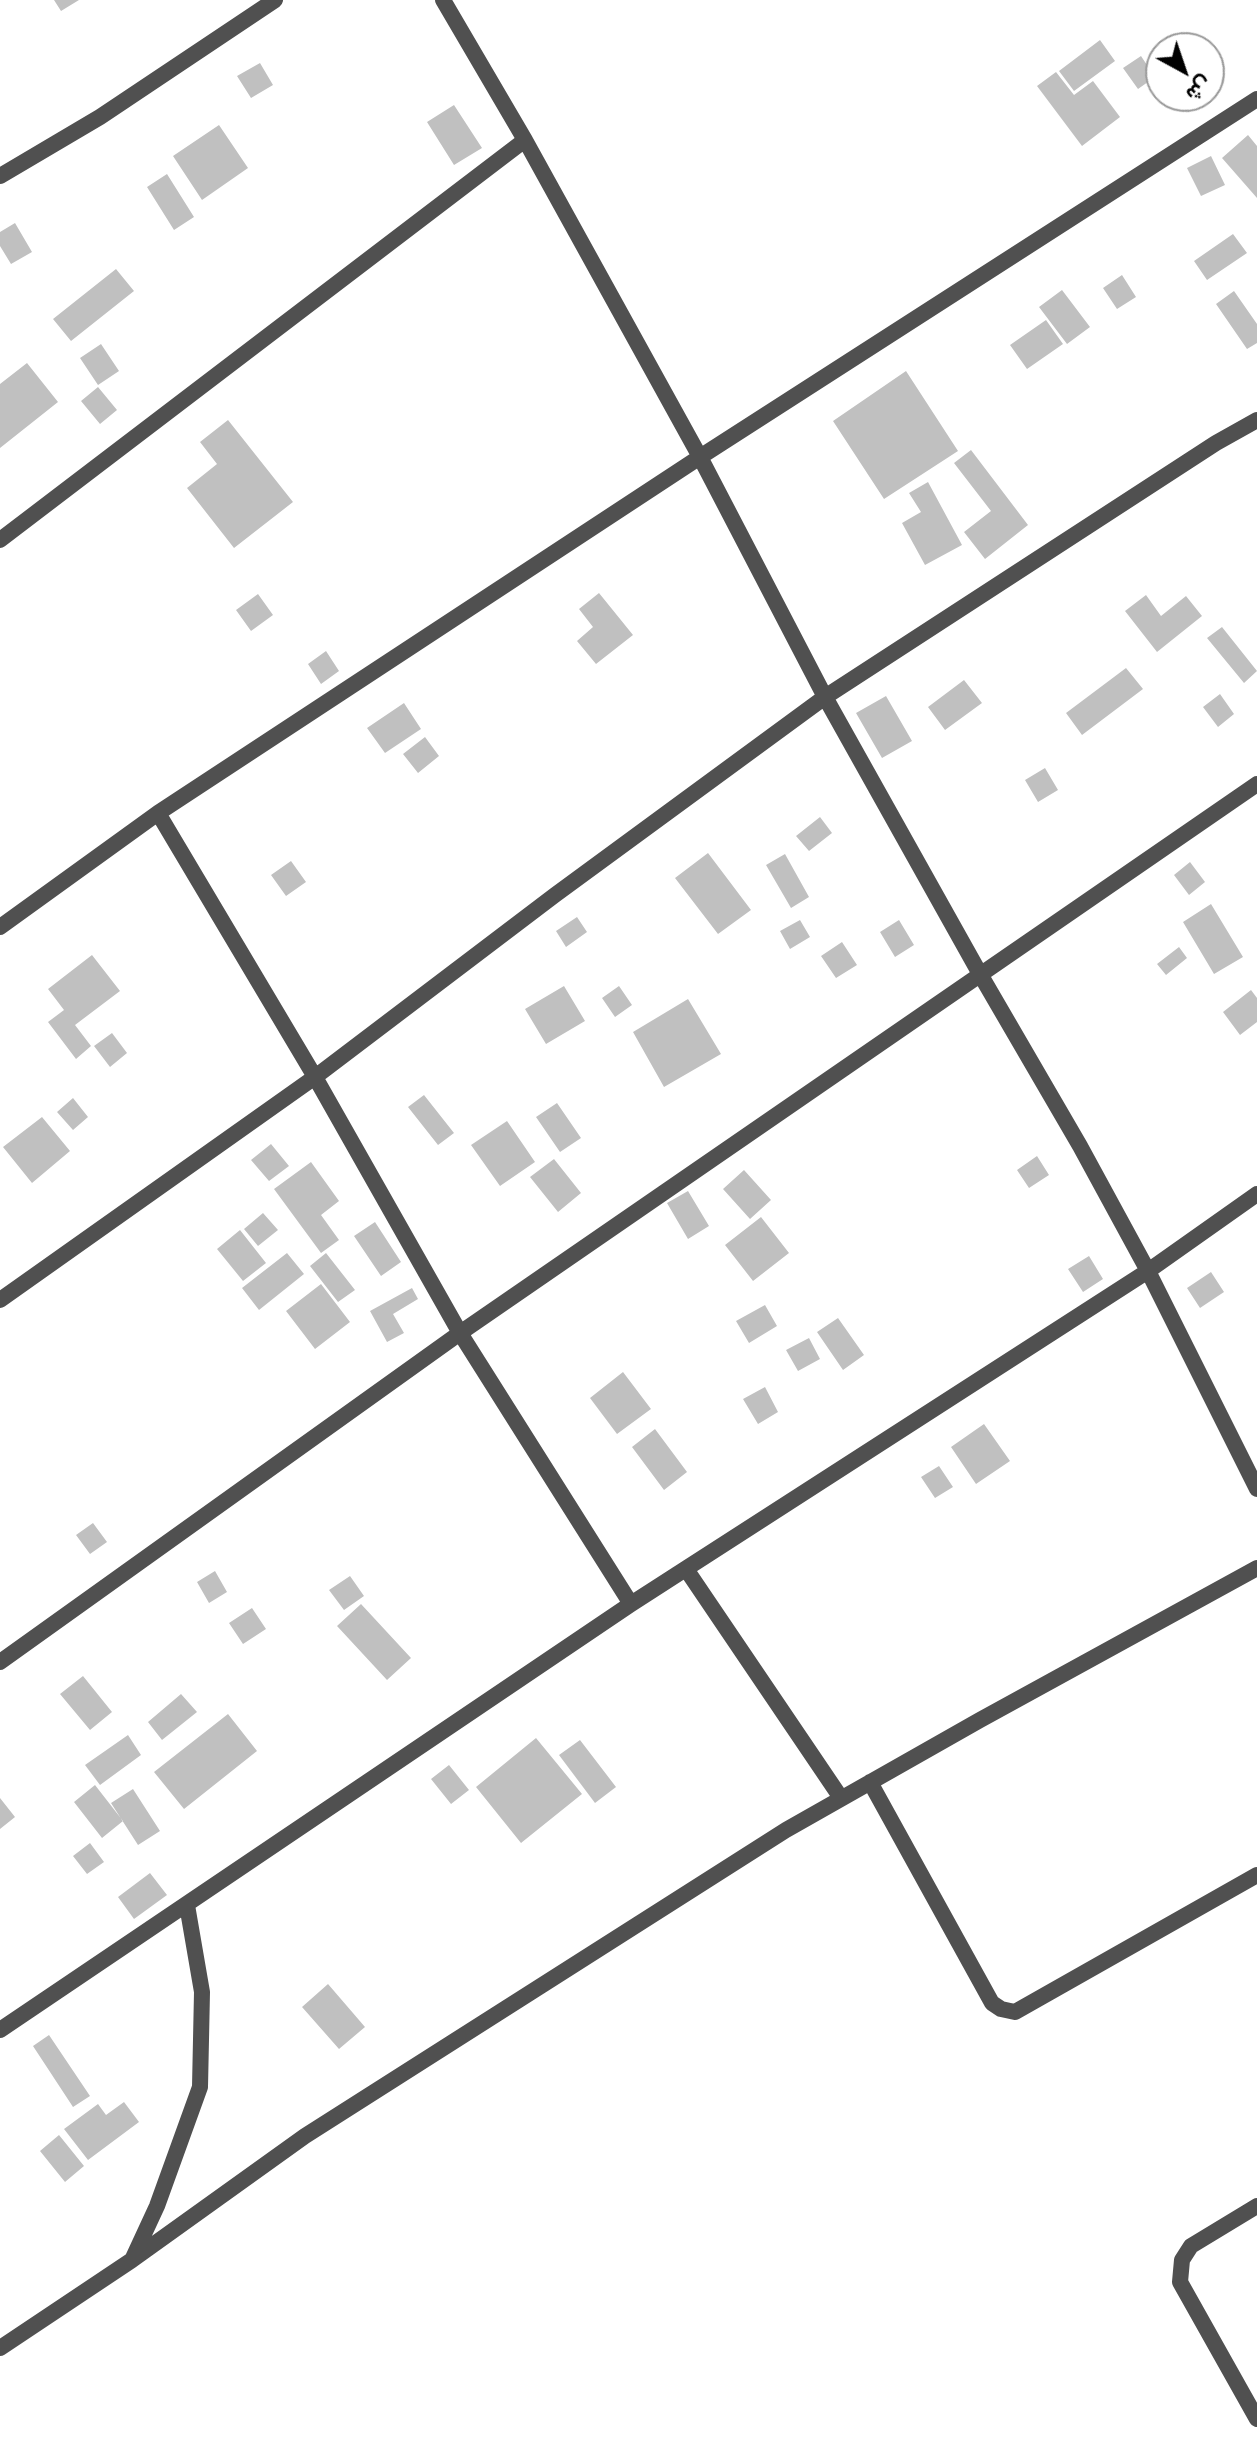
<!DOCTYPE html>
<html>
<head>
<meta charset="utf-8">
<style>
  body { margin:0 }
  #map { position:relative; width:1257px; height:2457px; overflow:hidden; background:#fff; font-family:"Work Sans",Vazirmatn,sans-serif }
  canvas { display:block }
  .north { position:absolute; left:1145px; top:32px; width:80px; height:80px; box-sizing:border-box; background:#fff; border:2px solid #999; border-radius:50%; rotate:140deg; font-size:22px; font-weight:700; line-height:32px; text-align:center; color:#000 }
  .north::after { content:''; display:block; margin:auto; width:28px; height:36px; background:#000; clip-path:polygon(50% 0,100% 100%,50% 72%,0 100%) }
</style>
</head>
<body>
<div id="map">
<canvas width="1257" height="2457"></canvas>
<div class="north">ش</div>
</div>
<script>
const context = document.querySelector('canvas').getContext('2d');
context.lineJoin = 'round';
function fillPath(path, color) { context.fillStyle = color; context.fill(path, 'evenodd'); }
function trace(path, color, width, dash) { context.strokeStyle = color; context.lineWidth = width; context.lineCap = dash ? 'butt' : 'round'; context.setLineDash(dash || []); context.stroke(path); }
const building = new Path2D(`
  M54,0H79L61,11Z
  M1100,40L1115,61L1074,91L1059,71Z
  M1141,56L1155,77L1138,89L1123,68Z
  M260,63L273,85L251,98L237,76Z
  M1056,72L1074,95L1093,81L1120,117L1082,146L1037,86Z
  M454,105L482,148L454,165L427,122Z
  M219,125L248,168L202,200L173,156Z
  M1248,135L1257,146V198L1222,158Z
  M1211,156L1225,185L1201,196L1187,168Z
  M167,174L194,217L174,230L147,187Z
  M15,223L32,252L11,264L0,246V232Z
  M1233,234L1247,253L1207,280L1194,261Z
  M116,269L134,291L71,341L53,319Z
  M1122,275L1136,297L1117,309L1103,288Z
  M1062,290L1090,327L1067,344L1039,307Z
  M1234,291L1257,324V343L1247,349L1216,304Z
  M1046,320L1063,344L1027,369L1010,345Z
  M101,344L119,371L98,385L80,358Z
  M27,363L58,402L0,448V384Z
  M906,371L958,451L884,499L833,421Z
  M98,387L117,410L100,424L81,401Z
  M228,420L293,502L234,548L187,488L217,464L200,442Z
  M971,450L1028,525L985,559L964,532L991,511L954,463Z
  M928,482L962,545L925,565L902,523L921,512L909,493Z
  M599,593L633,635L596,664L577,641L593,627L579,609Z
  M258,594L273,615L251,631L236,610Z
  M1146,595L1161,616L1186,596L1202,616L1157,652L1125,611Z
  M1222,627L1257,671L1244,683L1207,638Z
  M326,651L339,671L321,684L308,664Z
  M1126,668L1143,689L1082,735L1066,713Z
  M964,680L982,703L945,730L928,707Z
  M1220,694L1234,714L1218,727L1203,707Z
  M886,696L912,741L882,758L856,713Z
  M404,703L421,729L385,753L367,728Z
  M425,737L439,756L418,773L403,754Z
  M1045,768L1058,790L1038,802L1025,780Z
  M820,817L832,833L809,851L796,836Z
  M708,853L751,910L718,934L675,878Z
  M785,854L809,897L791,908L766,865Z
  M291,861L306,882L286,896L271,875Z
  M1190,862L1205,882L1189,895L1174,875Z
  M1211,904L1243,957L1214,974L1183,922Z
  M577,917L587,932L566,947L556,931Z
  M800,920L810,937L790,949L780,931Z
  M899,920L914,945L895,957L880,932Z
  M842,942L857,965L836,978L821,956Z
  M1179,947L1187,958L1166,975L1157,964Z
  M92,955L120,991L75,1025L91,1046L76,1059L48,1022L64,1010L48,989Z
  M564,986L585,1021L546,1044L525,1009Z
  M619,986L632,1005L615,1017L602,998Z
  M1251,990L1257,998V1022L1240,1035L1223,1012Z
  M688,999L721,1054L664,1087L633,1032Z
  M112,1033L127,1053L110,1067L94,1046Z
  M424,1095L454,1133L438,1145L408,1107Z
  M73,1098L88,1117L73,1130L57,1112Z
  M557,1103L581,1138L560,1152L536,1117Z
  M42,1117L70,1151L32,1183L3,1147Z
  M507,1121L535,1162L500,1186L471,1145Z
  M271,1144L289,1166L269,1181L251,1160Z
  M1037,1156L1049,1175L1029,1188L1017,1170Z
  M554,1159L581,1193L558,1212L530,1177Z
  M311,1162L339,1201L321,1215L339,1240L321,1253L274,1189Z
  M744,1170L771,1200L750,1219L723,1189Z
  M688,1191L709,1226L688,1239L667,1203Z
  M263,1213L278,1230L258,1246L244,1229Z
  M761,1217L789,1253L753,1281L725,1245Z
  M375,1222L401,1262L381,1276L354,1236Z
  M240,1230L266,1263L243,1281L217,1249Z
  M287,1253L304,1274L259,1310L242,1288Z
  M326,1253L355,1290L338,1302L310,1266Z
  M1089,1256L1103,1279L1083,1292L1068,1269Z
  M1211,1272L1224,1292L1200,1308L1187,1288Z
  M321,1284L350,1322L315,1349L286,1311Z
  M412,1288L418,1299L393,1314L404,1333L387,1342L370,1311Z
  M765,1305L777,1326L749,1343L736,1321Z
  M838,1318L864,1355L843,1370L817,1332Z
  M809,1338L820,1359L798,1371L786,1350Z
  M623,1372L651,1409L617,1434L590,1398Z
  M765,1387L778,1412L758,1424L743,1399Z
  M984,1424L1010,1461L976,1484L951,1447Z
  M655,1429L687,1472L664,1490L632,1447Z
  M939,1466L953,1487L935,1498L921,1477Z
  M93,1523L107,1542L90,1554L76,1535Z
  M215,1571L227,1592L209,1603L197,1582Z
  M350,1576L364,1596L344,1610L329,1590Z
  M361,1604L411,1658L387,1680L337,1626Z
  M252,1608L266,1629L243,1644L229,1623Z
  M83,1676L112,1712L90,1730L60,1694Z
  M181,1694L197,1712L162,1740L148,1722Z
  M228,1714L257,1751L184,1809L154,1772Z
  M128,1735L141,1755L100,1785L85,1765Z
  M536,1738L582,1794L521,1843L476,1787Z
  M580,1740L616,1787L595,1803L559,1755Z
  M449,1765L469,1790L451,1804L431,1779Z
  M95,1785L123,1821L102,1838L74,1802Z
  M133,1789L160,1831L138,1845L111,1803Z
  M0,1798L15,1817L0,1829Z
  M90,1843L104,1862L87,1874L73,1856Z
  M150,1873L167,1895L134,1919L118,1897Z
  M328,1984L365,2027L339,2049L302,2007Z
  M49,2035L90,2096L73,2107L33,2046Z
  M124,2102L139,2122L88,2160L64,2129L98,2104L106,2115Z
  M59,2135L84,2166L65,2182L40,2151Z`);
const minor = new Path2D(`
  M443,0L525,140L700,457L825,697L980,974L1080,1146L1148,1271L1257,1489
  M0,176L100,117L275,0
  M0,540L525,140
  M158,813L315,1077L460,1333L631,1604
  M0,927L158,813L700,457L1257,99
  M0,1300L315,1077L555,895L825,697L1216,443L1257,420
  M686,1569L841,1798
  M0,1662L460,1333L1257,784
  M870,1782L992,2003L1001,2009L1015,2012L1257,1875
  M0,2030L631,1604L1148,1271L1257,1194
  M1257,2206L1191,2246L1182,2260L1180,2282L1257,2419
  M132,2260L305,2136L786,1830L980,1720L1257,1568
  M0,2348L132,2260L157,2206L200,2087L202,1992L187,1905`);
fillPath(building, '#c0c0c0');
trace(minor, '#505050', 16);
</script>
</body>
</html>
